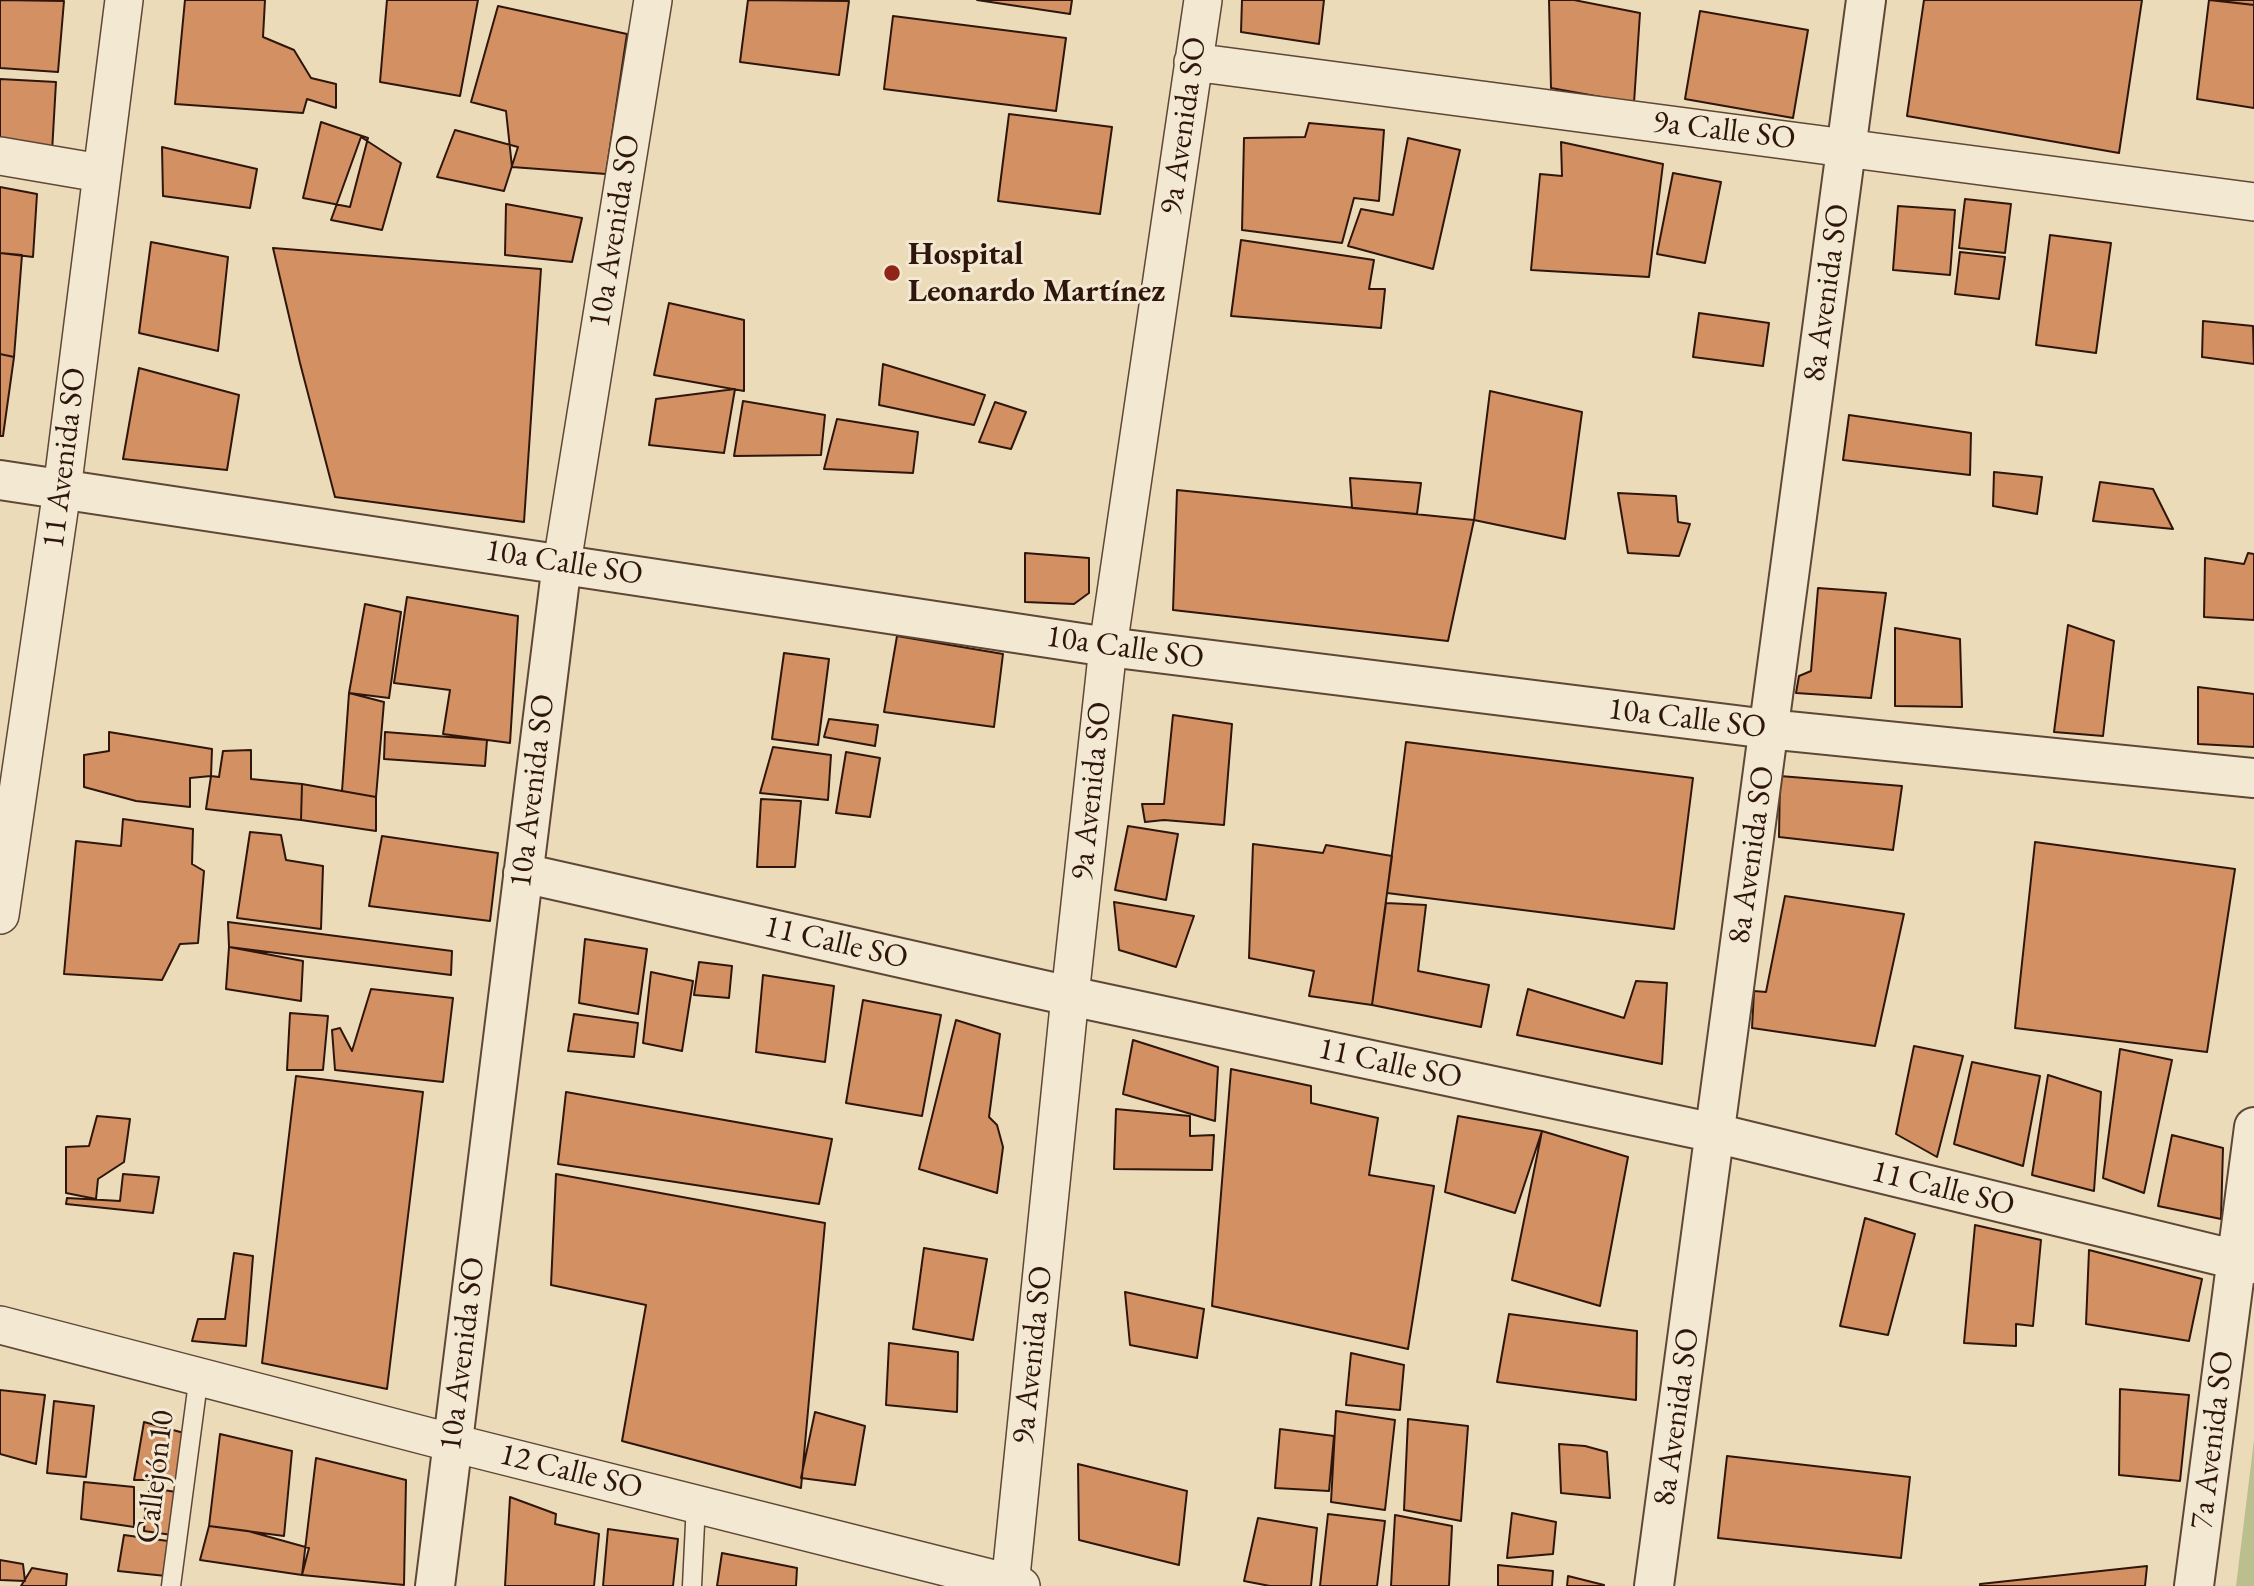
<!DOCTYPE html>
<html>
<head>
<meta charset="utf-8">
<style>
  body { margin:0 }
  canvas { display:block; background:#ecdbb9 }
</style>
</head>
<body>
<canvas width="2254" height="1586"></canvas>
<script>
const context = document.querySelector('canvas').getContext('2d');
context.lineJoin = 'round';
function fillPath(path, color) { context.fillStyle = color; context.fill(path, 'evenodd'); }
function trace(path, color, width, dash) { context.strokeStyle = color; context.lineWidth = width; context.lineCap = dash ? 'butt' : 'round'; context.setLineDash(dash || []); context.stroke(path); }
function write(font, color, halo, rows, align = 'center') {
  context.font = font + ' "EB Garamond",serif'; context.lineWidth = 6; context.setLineDash([]); context.textBaseline = 'middle'; context.strokeStyle = halo; context.fillStyle = color; for (const [text, x, y, turn = 0] of rows) {
    context.save(); context.translate(x, y); context.rotate((+turn || 0) * Math.PI / 180); context.textAlign = isNaN(turn) ? turn : align; if (halo) context.strokeText(text, 0, 0); context.fillText(text, 0, 0); context.restore();
  }
}
const green = new Path2D(`
  M2254,1440V1586H2236Z`);
const building = new Path2D(`
  M0,0L64,1L58,72L0,68Z
  M185,0H265L263,37L294,50L311,78L336,84V108L307,99L303,113L175,104Z
  M387,0H478L460,96L380,82Z
  M748,0L849,1L839,75L740,62Z
  M977,0H1072L1070,14Z
  M1242,0H1324L1319,44L1241,32Z
  M1549,0H1574L1640,13L1634,103L1551,88Z
  M1924,0H2142L2119,153L1907,116Z
  M2209,0L2254,5V108L2197,99Z
  M2213,0H2254V5Z
  M498,6L627,34L606,174L512,167L506,111L471,102Z
  M1700,11L1808,30L1793,118L1685,99Z
  M893,16L1066,38L1056,111L884,89Z
  M0,79L56,82L52,152L0,145Z
  M1009,114L1112,127L1100,214L998,201Z
  M321,122L368,138L350,207L303,198Z
  M1309,123L1384,130L1379,201L1354,198L1342,243L1242,230L1244,138L1305,137Z
  M455,130L518,147L504,191L437,177Z
  M361,137L401,163L382,230L331,220Z
  M1408,138L1460,150L1433,269L1348,246L1361,209L1393,215Z
  M1561,142L1663,164L1649,277L1531,270L1540,174L1562,176Z
  M162,147L257,169L250,208L163,196Z
  M1673,173L1721,182L1705,263L1657,254Z
  M0,187L37,194L33,257L0,253Z
  M1965,199L2011,204L2005,253L1959,248Z
  M506,204L582,218L572,262L505,255Z
  M1898,206L1955,210L1950,275L1893,270Z
  M2050,235L2111,243L2096,353L2036,345Z
  M1241,240L1374,260L1369,289H1385L1381,328L1231,316Z
  M151,242L228,257L218,351L139,333Z
  M273,248L541,269L524,522L335,497L300,363Z
  M1960,252L2005,257L1999,299L1955,294Z
  M0,253L22,255L14,357L0,354Z
  M669,303L744,320V391L654,375Z
  M1699,313L1769,323L1763,366L1693,357Z
  M2203,321L2253,326L2254,364L2202,357Z
  M0,354L14,357L3,436H0Z
  M883,364L985,395L974,425L879,405Z
  M139,368L239,395L227,470L123,459Z
  M735,389L724,453L649,445L656,399Z
  M1490,391L1582,412L1565,539L1474,520Z
  M743,401L825,415L821,455L734,456Z
  M995,402L1026,412L1011,449L979,442Z
  M1849,415L1971,433L1970,475L1843,460Z
  M837,419L918,432L913,473L824,469Z
  M1994,472L2042,477L2037,514L1993,506Z
  M1350,478L1421,483L1417,514L1352,508Z
  M2100,482L2153,489L2173,529L2093,521Z
  M1177,490L1474,520L1448,641L1173,610Z
  M1618,493L1676,496L1678,522L1690,524L1679,556L1628,553Z
  M1025,553L1089,558V593L1074,604L1025,602Z
  M2248,553L2254,554V620L2204,617L2205,558L2244,564Z
  M1818,588L1886,593L1871,698L1796,693L1799,676L1811,671Z
  M407,597L518,616L510,743L443,734L450,690L394,683Z
  M365,604L401,612L389,698L349,693Z
  M2068,625L2114,641L2103,736L2054,732Z
  M1895,628L1960,639L1962,707L1895,706Z
  M897,636L1003,654L994,727L884,712Z
  M784,653L829,659L818,745L772,739Z
  M2198,687L2254,694V747L2198,744Z
  M349,693L384,702L376,797L342,791Z
  M1173,715L1232,724L1224,825L1164,820L1145,822L1142,804H1164Z
  M829,719L878,725L875,746L824,737Z
  M109,732L212,749L211,776L190,778V807L136,801L84,787V755L109,751Z
  M385,732L487,740L485,766L384,759Z
  M1406,742L1693,778L1674,929L1387,893Z
  M773,747L831,755L828,800L760,793Z
  M251,750V779L302,784L301,820L206,809L211,776L219,777L223,751Z
  M846,752L880,758L870,817L836,813Z
  M1780,776L1902,786L1893,850L1779,837Z
  M302,784L376,797V831L301,820Z
  M761,799L801,801L795,867H757Z
  M123,819L193,829L192,864L204,871L198,943L180,944L162,980L64,974L76,841L121,846Z
  M1128,826L1178,834L1166,900L1115,890Z
  M250,832L281,835L286,860L323,866L321,929L237,918Z
  M382,836L498,853L490,921L369,906Z
  M2035,842L2235,869L2207,1052L2015,1028Z
  M1253,844L1323,853L1326,845L1392,856L1372,1005L1309,996L1314,971L1249,958Z
  M1785,896L1904,914L1875,1046L1752,1028L1754,991L1766,992Z
  M1114,902L1194,916L1176,967L1119,950Z
  M1386,903L1426,905L1418,971L1489,985L1481,1027L1372,1005Z
  M228,922L452,951L451,975L229,947Z
  M585,939L647,949L638,1014L579,1003Z
  M229,947L303,961L301,1001L226,989Z
  M699,962L732,966L729,998L694,995Z
  M651,972L693,981L682,1051L643,1043Z
  M763,975L834,986L825,1062L756,1052Z
  M1636,981L1667,983L1662,1064L1517,1035L1528,989L1624,1018Z
  M371,989L453,998L443,1082L335,1070L332,1030L340,1028L352,1051Z
  M863,1000L941,1015L922,1116L846,1103Z
  M290,1013L328,1016L323,1070H287Z
  M574,1014L638,1023L634,1057L568,1051Z
  M956,1020L1000,1034L989,1117L997,1125L1003,1147L997,1193L919,1169Z
  M1133,1040L1218,1067L1215,1121L1123,1094Z
  M1914,1046L1963,1056L1937,1157L1896,1134Z
  M2120,1049L2172,1060L2144,1193L2103,1178Z
  M1972,1062L2040,1076L2023,1166L1954,1144Z
  M1231,1069L1311,1086V1103L1378,1118L1369,1175L1434,1186L1408,1349L1212,1306Z
  M2048,1075L2101,1092L2094,1191L2032,1175Z
  M296,1076L423,1092L387,1389L262,1363Z
  M566,1092L832,1139L819,1204L558,1164Z
  M1116,1109L1190,1116V1136L1214,1135L1212,1170L1114,1169Z
  M97,1116L130,1119L124,1162L98,1179L96,1199L66,1193V1147L89,1146Z
  M1458,1116L1542,1131L1515,1213L1445,1192Z
  M1542,1131L1628,1157L1600,1306L1512,1280Z
  M2172,1135L2223,1148L2221,1219L2158,1206Z
  M123,1174L159,1177L153,1213L66,1204L67,1198L120,1201Z
  M556,1174L825,1223L801,1488L622,1441L646,1305L551,1285Z
  M1865,1218L1915,1234L1888,1335L1840,1326Z
  M1975,1225L2041,1240L2033,1326L2016,1324V1346L1964,1343Z
  M924,1248L987,1259L973,1340L913,1329Z
  M2089,1250L2202,1279L2189,1341L2086,1324Z
  M234,1253L253,1256L246,1346L192,1341L198,1319H225Z
  M1125,1292L1204,1309L1197,1358L1130,1345Z
  M1509,1314L1637,1331L1636,1400L1497,1382Z
  M889,1343L958,1352L957,1412L886,1405Z
  M1351,1353L1404,1365L1400,1410L1346,1405Z
  M2120,1389L2189,1395L2180,1481L2119,1475Z
  M0,1390L45,1395L36,1464L0,1454Z
  M54,1401L94,1406L86,1477L47,1473Z
  M1336,1411L1395,1420L1385,1510L1331,1502Z
  M815,1412L865,1426L855,1485L801,1478Z
  M1408,1419L1468,1426L1461,1521L1404,1510Z
  M144,1422L184,1433L183,1480H134Z
  M1280,1429L1334,1436L1329,1491L1275,1488Z
  M220,1434L292,1451L284,1536L209,1526Z
  M1559,1444L1585,1446L1607,1452L1610,1498L1561,1493Z
  M1727,1456L1910,1477L1901,1558L1718,1538Z
  M316,1458L406,1480L404,1585L302,1575Z
  M1078,1464L1187,1491L1179,1565L1079,1540Z
  M84,1482L134,1487V1527L81,1519Z
  M151,1488L176,1492L172,1535L144,1531L146,1497Z
  M510,1497L556,1514L555,1524L599,1534L594,1586H505Z
  M1512,1513L1556,1522L1553,1554L1507,1558Z
  M1328,1514L1385,1521L1377,1586H1320Z
  M1395,1515L1452,1526L1449,1586H1391Z
  M1258,1518L1317,1528L1311,1586H1270L1244,1581Z
  M209,1526L248,1531L309,1548L302,1575L200,1560Z
  M608,1529L678,1539L673,1586H603Z
  M124,1535L168,1541L166,1576L118,1571Z
  M722,1553L797,1568L796,1586H717Z
  M0,1560L23,1564L25,1581L0,1580Z
  M1498,1565L1553,1571L1552,1586H1498Z
  M2147,1566L2145,1586H1980V1584Z
  M32,1568L67,1574L66,1586H21Z
  M1568,1576L1604,1585V1586H1567Z`);
const service = new Path2D(`
  M171,1586L199,1375
  M692,1586L696,1503`);
const minor = new Path2D(`
  M1193,62L2254,202
  M0,156L100,173
  M562,563L653,0
  M0,915L62,490L124,0
  M0,1325L453,1443L1021,1586
  M1010,1586L1070,996L1108,647L1203,0`);
const tertiary = new Path2D(`
  M0,480L1108,647L1768,729L2254,778
  M523,873L1070,996L1715,1133L2254,1264
  M435,1586L562,563
  M1654,1586L1866,0
  M2194,1586L2254,1127`);
const markers = [
  [892,273,9,"#8f2418"]
];
const streetNames = [
  ["9a Avenida SO",1184,126,-82],
  ["9a Calle SO",1724,131,7],
  ["10a Avenida SO",615,231,-81],
  ["8a Avenida SO",1827,293,-82],
  ["11 Avenida SO",65,458,-83],
  ["10a Calle SO",564,563,9],
  ["10a Calle SO",1125,648,8],
  ["10a Calle SO",1687,719,7],
  ["10a Avenida SO",533,791,-83],
  ["9a Avenida SO",1092,791,-84],
  ["8a Avenida SO",1752,855,-82],
  ["11 Calle SO",836,943,13],
  ["11 Calle SO",1390,1064,12],
  ["11 Calle SO",1943,1189,14],
  ["10a Avenida SO",463,1354,-83],
  ["9a Avenida SO",1033,1355,-84],
  ["8a Avenida SO",1677,1417,-82],
  ["7a Avenida SO",2213,1440,-83],
  ["12 Calle SO",571,1472,14],
  ["Callejón10",156,1477,-83]
];
const poiNames = [
  ["Hospital",908,255],
  ["Leonardo Martínez",908,292]
];
fillPath(green, '#babf8d');
fillPath(building, '#d29063');
trace(building, '#2f160c', 2);
trace(service, '#5e4737', 21);
trace(minor, '#5e4737', 40);
trace(tertiary, '#5e4737', 42);
trace(service, '#f3e8d2', 18);
trace(minor, '#f3e8d2', 37);
trace(tertiary, '#f3e8d2', 38);
for (const [x, y, r, color] of markers) { const dot = new Path2D(); dot.arc(x, y, r, 0, 2 * Math.PI); context.fillStyle = color; context.fill(dot); trace(dot, '#f3e8d2', 2.5); }
write('32px', '#2f160c', '#f3e8d2', streetNames);
write('bold 32px', '#2f160c', '#f3e8d2', poiNames, 'left');
</script>
</body>
</html>
